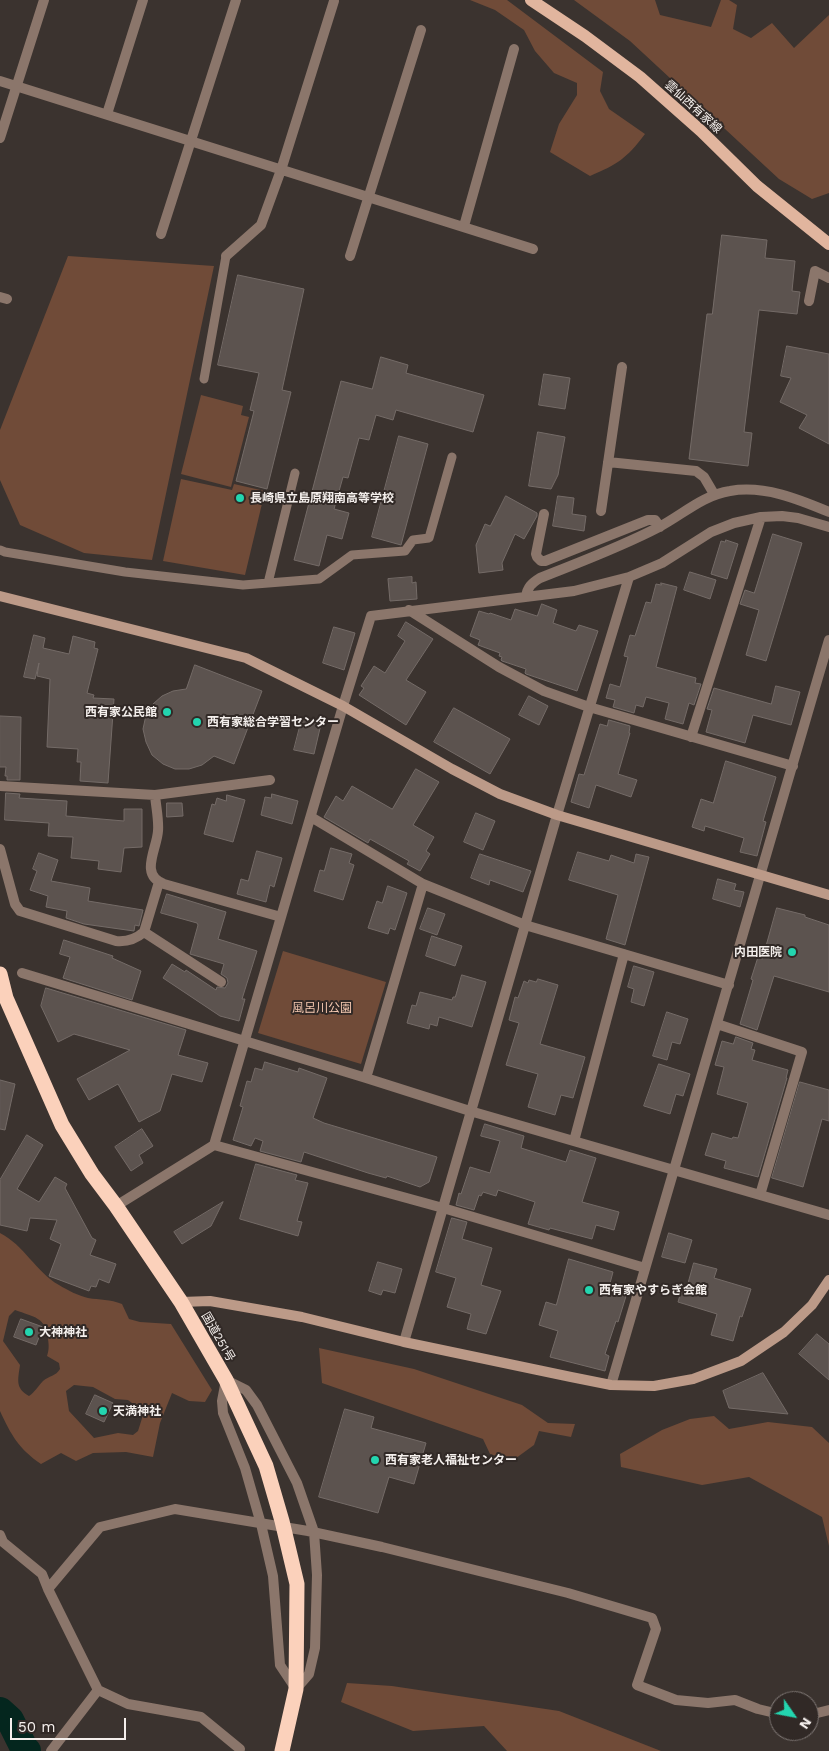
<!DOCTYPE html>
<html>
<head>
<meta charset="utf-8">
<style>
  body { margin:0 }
  #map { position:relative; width:829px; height:1751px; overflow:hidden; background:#3b332f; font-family:"Work Sans",sans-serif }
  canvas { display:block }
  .north { position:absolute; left:769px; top:1691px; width:50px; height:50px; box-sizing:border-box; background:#312926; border:1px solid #7f7875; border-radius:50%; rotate:123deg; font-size:14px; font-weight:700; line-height:20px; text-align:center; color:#f4efec }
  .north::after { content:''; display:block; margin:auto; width:18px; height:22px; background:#23d5af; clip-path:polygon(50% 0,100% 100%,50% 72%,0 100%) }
  .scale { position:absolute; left:10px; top:1718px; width:116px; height:22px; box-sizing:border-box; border:2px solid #f4efec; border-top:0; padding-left:6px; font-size:15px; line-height:18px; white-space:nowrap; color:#f4efec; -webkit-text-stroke:4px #312926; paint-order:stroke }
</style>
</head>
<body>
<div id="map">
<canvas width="829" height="1751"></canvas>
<div class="north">N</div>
<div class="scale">50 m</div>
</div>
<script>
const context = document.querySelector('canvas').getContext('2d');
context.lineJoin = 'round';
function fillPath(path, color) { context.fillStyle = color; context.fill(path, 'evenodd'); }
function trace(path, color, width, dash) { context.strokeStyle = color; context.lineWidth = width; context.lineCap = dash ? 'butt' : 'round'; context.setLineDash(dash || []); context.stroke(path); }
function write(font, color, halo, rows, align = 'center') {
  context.font = font + ' "Work Sans","Noto Sans JP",sans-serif'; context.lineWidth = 4; context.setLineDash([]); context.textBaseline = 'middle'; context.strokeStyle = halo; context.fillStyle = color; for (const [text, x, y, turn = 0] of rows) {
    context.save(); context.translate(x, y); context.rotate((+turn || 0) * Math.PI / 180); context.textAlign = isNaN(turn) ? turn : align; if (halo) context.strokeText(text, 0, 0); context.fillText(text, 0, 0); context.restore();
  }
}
const green = new Path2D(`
  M470,0H507L603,72L600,91L609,109L645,134C626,159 618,164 590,176L550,152L559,124L577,95V83L554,73L535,51L524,30L495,10Z
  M574,0H655L660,15L711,27L721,0H729L737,5L733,29L751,38L772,23L794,48L829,15V193L812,199L779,179L630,41Z
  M68,256L214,266L152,560L84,553L20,525L0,480V430Z
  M201,395L243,406L241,415L249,417L231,487L181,474Z
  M181,479L232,490L234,484L265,491L245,575L163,561Z
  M283,951L386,982L361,1064L258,1033Z
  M0,1233C24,1245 36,1272 59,1285C67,1290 79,1296 88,1298C100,1300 110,1299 122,1304L129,1319L140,1322L171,1324L212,1390L205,1402L189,1401L172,1393L160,1423L153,1457L126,1452L93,1453L76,1461L61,1453L41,1464C19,1449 11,1435 0,1411ZM15,1310C34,1317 46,1317 48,1339C49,1346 49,1350 47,1356L59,1363L60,1369C56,1376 49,1376 43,1381C38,1386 35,1392 29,1396C15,1388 18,1380 20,1365L3,1341L9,1316ZM74,1385L93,1387L115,1399L128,1400L144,1412L138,1431L133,1435L118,1433L94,1438L69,1411L66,1391Z
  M319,1348L414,1369L522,1405L548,1423L575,1424L571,1437L539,1431L534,1445L512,1461L490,1454L483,1439L322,1383Z
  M714,1416L729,1429L768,1422L812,1427L829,1443V1546L822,1517L749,1477L702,1485L621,1467L620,1454L662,1430L690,1419Z
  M347,1683L392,1686L559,1711L661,1751H507L484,1726L413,1731L341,1702Z`);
const river = new Path2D(`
  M0,1711L10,1720L24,1748L27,1751`);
const building = new Path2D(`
  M722,235L767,240L765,258L795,261L792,291L800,292L797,314L759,310L744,432L752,433L748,466L689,459L707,314H712Z
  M238,275L304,289L282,390L291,392L267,489L236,481L254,411L250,410L259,373L218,365Z
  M787,346L829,354V444L799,428L807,415L780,402L791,378L781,376Z
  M381,357L408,365L406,373L484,395L473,432L396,410L393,420L376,415L369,440L359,438L348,478L343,477L334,509L349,513L342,539L327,535L319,566L294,560L341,381L372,389Z
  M544,374L570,378L565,409L539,405Z
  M538,432L565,437L558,475L551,489L529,486Z
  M399,436L428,444L401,545L372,537Z
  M506,496L537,513V516L524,539L515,534L502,563L503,570L479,573L476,545L485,524L490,526Z
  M558,496L574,498L572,514L586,516L584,531L553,526Z
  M773,534L802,543L766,661L746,655L759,610L740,604L745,590L754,593Z
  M726,540L738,544L727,579L711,574L721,541L725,542Z
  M690,572L716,580L710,599L684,590Z
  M412,577V583L416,582L417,599L390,601L388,579Z
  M661,583L677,587L656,667L696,678L695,683L701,684L694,705L689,703L683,724L665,719L669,703L646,697L643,707L636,705L634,713L613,707L615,700L606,698L610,684L620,687L628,657L624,656L630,635L635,636L646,602L651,603L656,584L661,585Z
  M542,604L557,610L553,623L576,631L579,625L598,631L577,691L526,674L525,673L526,669L502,661L501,660L502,657L499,656L500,653L478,645L480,640L470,636L479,611L489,614L490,613L511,620L515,609L537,616Z
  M406,622L433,639L406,680L426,692L406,725L359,695L364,688L361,686L374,666L385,673L405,641L398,636Z
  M334,627L355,633L344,670L323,663Z
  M34,635L45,638L43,648L69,654L73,636L95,642L94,648L98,649L87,693L94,695L93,698L114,699L108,783L80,781L81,762H77L78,749L47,747L50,679L37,676L39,663L35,679L24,677Z
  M195,665L262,691L234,764L214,756L202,765L189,769H175L163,764L152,755L146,742L143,729L146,715L153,704L162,696L173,691L186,689Z
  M776,686L800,692L791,725L753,715L745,743L706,732L712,710L707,709L714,688L771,704Z
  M529,696L548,706L539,725L519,715Z
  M454,708L510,739L490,774L434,742Z
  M0,716L21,717L20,780H7V776H5L6,767H0Z
  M302,719L321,724L314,754L294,750Z
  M609,720L630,726L629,733H630L618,774L637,780L631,797L596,785L589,808L571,802L579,774L584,775L600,724L607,726Z
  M726,761L776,777L763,821L766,822L757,856L740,852L744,838L705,826L704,831L692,827L701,799L713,803Z
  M416,769L439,782L413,825L434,837L426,851L430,854L420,871L407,864L409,861L370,839L368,843L324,817L336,796L343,801L352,786L392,809Z
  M6,793L20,794L19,798L67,801L66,816L124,821V809H142V847L124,848L121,872L98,869L99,861L71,858L73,837L48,836L49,823L5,820Z
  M272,794L298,801L292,824L261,815L265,797L271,798Z
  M227,795L245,800L233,842L204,834L212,804L215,805L217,798L226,801Z
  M167,803H182L183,816L167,817Z
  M476,813L495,821L483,850L464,842Z
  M331,848L352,854L349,863L354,865L343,900L314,891L320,870L324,871Z
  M257,851L282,858L274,887L270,885L266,902L237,894L241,879L248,881Z
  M578,852L609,861L611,855L634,863L636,854L649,857L625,945L606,939L618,895L569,880Z
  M39,853L58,860L51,881L90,888L88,901L143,910L139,926L135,925L134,931L84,924L66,918L67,911L46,907L48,896L30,890L37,871L33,869Z
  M480,854L531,871L523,892L490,880L489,885L471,878Z
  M718,879L736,884L734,890L744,892L740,907L713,899Z
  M388,886L407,893L395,930L390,928L388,934L368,928L377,901L382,903Z
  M167,894L226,912L218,939L257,951L242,999H245L239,1021L220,1016L163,978L172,964L185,972L186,970L216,990L217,987L225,988L228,983L227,978L221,974L224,964L190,954L198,925L197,923L161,913Z
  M428,908L445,914L437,935L420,929Z
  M777,908L805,915V917L829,925V992L774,976L757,1030L740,1024L753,980L751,979L758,957L762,959Z
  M432,936L462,946L455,966L426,956Z
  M64,940L113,956L112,958L141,971L132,1000L63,978L70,957L60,954Z
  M634,966L654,972L644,1006L631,1002L634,989L628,987Z
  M462,975L486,982L472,1027L439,1017L437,1026L430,1024L429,1029L407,1023L412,1005L416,1006L420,992L452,1000L453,997H455Z
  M538,979L558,985L540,1044L585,1057L573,1098L561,1095L555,1115L528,1107L538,1074L506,1065L519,1023L509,1020L515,997L518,998L524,981L528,983L529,980L536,982Z
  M46,988L186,1030L178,1055L208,1063L202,1082L172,1074L160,1111L139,1122L118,1084L89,1100L77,1079L130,1050L74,1034L58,1042L41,1006Z
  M667,1012L688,1019L680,1044L672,1042L667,1060L653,1056Z
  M736,1037L753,1043L751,1049L755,1050L752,1060L788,1070L786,1078H787L758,1177L724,1168L726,1161L705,1155L712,1133L732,1139L733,1137L738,1138L748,1103L717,1094L724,1067L715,1065L722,1041L733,1044Z
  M265,1062L298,1072L299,1068L327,1078L313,1118L324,1123L437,1157L429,1182L420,1187L387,1176L386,1178L368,1173L304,1152L301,1162L260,1151L263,1141L255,1138L251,1146L233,1140L243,1107L240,1106L247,1081L251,1082L255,1068L262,1070Z
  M659,1064L690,1074L683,1096L676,1094L670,1114L644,1106Z
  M0,1080L15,1084L5,1130L0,1129Z
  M800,1082L829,1090V1121L822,1119L803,1187L772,1178Z
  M485,1124L524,1136L521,1148L566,1162L570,1150L596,1158L582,1202L619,1212L614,1230L596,1225L592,1239L550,1228L549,1230L528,1224L535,1202L498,1190L496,1196L483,1192L481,1196L479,1195L474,1210L456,1205L459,1193L461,1194L470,1167L490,1173L500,1141L481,1136Z
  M142,1129L153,1146L139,1155L143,1163L131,1171L115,1147Z
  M27,1135L43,1145L17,1189L39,1202L55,1177L67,1184L65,1188L92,1238L96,1240L90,1255L116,1264L109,1283L99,1279L96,1287L91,1286L89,1291L49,1276L61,1244L50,1239L57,1220L30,1218L27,1231L0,1225V1180Z
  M256,1164L297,1175L295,1180L308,1183L297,1221L302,1222L298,1236L240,1219Z
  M223,1202L211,1226L182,1244L174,1232Z
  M452,1218L467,1222L462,1239L492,1248L481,1285L501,1291L486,1334L467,1329L471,1314L447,1307L456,1278L436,1272Z
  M669,1233L692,1240L685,1263L662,1257Z
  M569,1259L613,1272L609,1287L627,1293L618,1322L616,1321L605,1354L609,1356L605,1371L550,1357L558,1331L539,1325L546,1302L556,1305Z
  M378,1262L402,1269L395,1293L383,1290L381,1295L369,1291Z
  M694,1263L717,1269L714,1278L751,1289L742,1317L740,1316L733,1341L711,1335L717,1314L678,1302L682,1288L686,1289Z
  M21,1319L43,1327L36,1345L14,1337Z
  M817,1334L829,1344V1380L799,1354Z
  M763,1373L788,1414L729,1408L723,1391Z
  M95,1395L113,1403L104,1422L86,1414Z
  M345,1409L374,1417L371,1428L426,1443L414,1484L389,1477L378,1513L319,1497Z`);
const lane = new Path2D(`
  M204,379L226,256
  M0,550L5,552L125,572L243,585L319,579L352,555L405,551L413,540L429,538L452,457
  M268,583L295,473`);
const street = new Path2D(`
  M0,81L533,249
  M107,114L143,0
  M0,138L44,0
  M464,226L514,49
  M161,234L236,0
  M226,256L261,225L281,170L334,1
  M350,256L421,30
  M0,297L7,299
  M809,301L815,271L829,278
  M608,462L696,471L704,477L714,494
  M601,511L622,367
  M544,514L536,554L537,557L541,561H545L648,520H655L660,527
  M526,597C527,587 532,583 540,578C580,562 621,547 659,527C682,515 703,495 730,491C764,485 798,499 829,512
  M409,610L499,667L544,691L589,707L793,766
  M691,737L761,517
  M0,786L155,795L270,780
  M155,795C156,807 159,820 158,831C157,849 139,875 164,884L281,917
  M311,817L423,884L525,925L729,985
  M0,849L15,904L20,911L116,941C127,942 136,939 144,932L159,882
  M144,932L221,982
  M22,973L366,1078L470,1111L829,1215
  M717,1024L802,1052L760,1195
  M366,1078L423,884
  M574,1141L624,954
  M214,1145L443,1208L645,1268
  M116,1206L214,1145L343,706L371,616L574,591L629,577L662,563L711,532L734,523L761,517L782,516L798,518L829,527
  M404,1342L557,815L629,577
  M226,1380L246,1390L257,1405L297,1483L314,1532L317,1575L315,1648L309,1674L296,1689L280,1665L273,1576L261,1524L245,1468L223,1413L222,1401Z
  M611,1385C682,1136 758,889 829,640
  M0,1535L3,1542L42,1574L48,1589L98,1690L128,1704L201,1717L240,1749
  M48,1589L100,1527L175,1509L308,1531L382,1547L568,1593L652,1618L656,1629L637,1685L676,1700L708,1703L735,1700L758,1709L779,1714
  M809,1715L829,1710
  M51,1751L98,1690`);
const secondary = new Path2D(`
  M0,596L246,658L343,706L452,769L500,794L557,815L829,895
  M181,1302L210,1301L302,1317L404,1342L571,1377L611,1385L654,1386L693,1379L741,1361L784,1332L812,1305L829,1280`);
const primary = new Path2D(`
  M531,0L585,36L640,77L701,131L757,186L829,244`);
const highway = new Path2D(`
  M0,974L6,998L62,1125L92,1174L116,1206L181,1302L226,1380L266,1466L282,1521L297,1584L296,1689L282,1751`);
const markers = [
  [240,498,5,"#23d5af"],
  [167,712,5,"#23d5af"],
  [197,722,5,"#23d5af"],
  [792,952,5,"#23d5af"],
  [589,1290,5,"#23d5af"],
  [29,1332,5,"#23d5af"],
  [103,1411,5,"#23d5af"],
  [375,1460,5,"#23d5af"]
];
const streetNames = [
  ["雲仙西有家線",693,107,42],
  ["国道251号",218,1337,60]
];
const poiNames = [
  ["長崎県立島原翔南高等学校",250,498],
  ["西有家公民館",157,712,"right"],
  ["西有家総合学習センター",207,722],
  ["内田医院",782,952,"right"],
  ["西有家やすらぎ会館",599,1290],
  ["大神神社",39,1332],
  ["天満神社",113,1411],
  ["西有家老人福祉センター",385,1460]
];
const parkNames = [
  ["風呂川公園",322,1008]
];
fillPath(green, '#704b38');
trace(river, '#04261e', 28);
fillPath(building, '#5c534f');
trace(building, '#746b67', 1);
trace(lane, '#8b766b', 9);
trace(street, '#8b766b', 10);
trace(secondary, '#bc9a88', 10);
trace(primary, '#e1b59e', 12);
trace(highway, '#fbd1bb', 15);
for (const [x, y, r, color] of markers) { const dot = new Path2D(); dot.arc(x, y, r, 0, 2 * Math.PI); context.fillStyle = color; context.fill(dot); trace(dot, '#312926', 2); }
write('12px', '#f4efec', '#312926', streetNames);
write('bold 12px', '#f4efec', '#312926', poiNames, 'left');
write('12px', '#f6c9b1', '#312926', parkNames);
</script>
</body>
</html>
